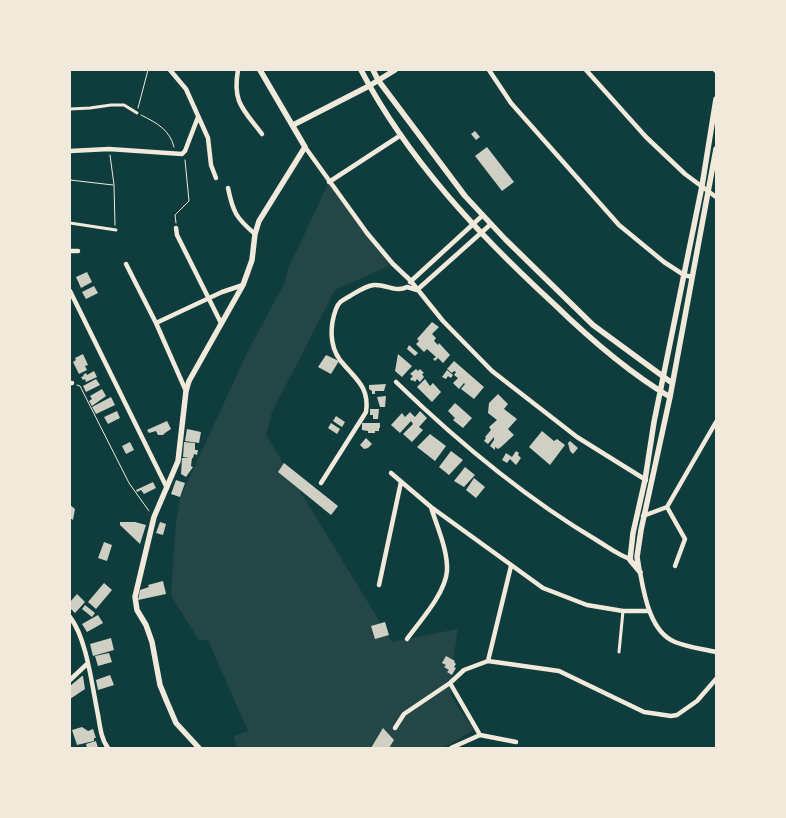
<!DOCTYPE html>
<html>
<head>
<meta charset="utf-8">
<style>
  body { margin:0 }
  #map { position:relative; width:786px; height:818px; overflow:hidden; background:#0f3d3e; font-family:Barlow,sans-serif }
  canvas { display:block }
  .frame { position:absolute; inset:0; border:71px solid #f1e9da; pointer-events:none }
</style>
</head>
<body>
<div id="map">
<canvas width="786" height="818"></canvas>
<div class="frame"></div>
</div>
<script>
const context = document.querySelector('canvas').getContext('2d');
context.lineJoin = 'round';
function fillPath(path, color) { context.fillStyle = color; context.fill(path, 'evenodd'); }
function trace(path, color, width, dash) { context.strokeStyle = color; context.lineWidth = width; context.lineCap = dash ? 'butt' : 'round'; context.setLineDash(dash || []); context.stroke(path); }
const green = new Path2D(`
  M329,182L393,264L335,290L272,412L266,435L392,642L458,629C456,642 448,687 452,696C457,708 467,719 474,730L443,748H237L234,736L248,731L208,640H199L171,596L176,522L180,498L248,351L284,284L288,269Z`);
const building = new Path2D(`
  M475,131L480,137L476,140L471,134Z
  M487,147L514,182L502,191L475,156Z
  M87,272L92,282L81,288L76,277Z
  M94,286L98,293L86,299L82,292Z
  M432,322L439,327L432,334L436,338L434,341L438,345L439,343L450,355L443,363L438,358L435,361L433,359L436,357L427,349L424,352L416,344L419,341L417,339Z
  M409,345L418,353L415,356L407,349Z
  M83,354L88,365L85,366L87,370L79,374L73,362L76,360L75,358Z
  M398,354L412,366L402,377L395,371Z
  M326,355L339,361L331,374L318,367Z
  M454,361L484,387L474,399L461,389L465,384L464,383L459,389L453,383L458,378L454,375L456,372L454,371L452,373L447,369Z
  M416,369L418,371L420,369L424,373L422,374L424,377L420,382L417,379L415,382L413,380L412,381L410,379L413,376L410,374Z
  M447,370L453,375L451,378L448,376L446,379L442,377Z
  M94,371L97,377L86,382L85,379L83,380L81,377L84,376L83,375L86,373L87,375Z
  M96,379L100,385L86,392L83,386Z
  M425,379L430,386L433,383L441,392L432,402L417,387Z
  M386,384L384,391H375V394H372V391L369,389V385Z
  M102,389L106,396L92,406L89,401L92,399L90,396Z
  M498,394L508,404L504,409L517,419L508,429L514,435L501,447L498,449L495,447V450L490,446L494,440V437L488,444L484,441L486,438L485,437L491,430L489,427L497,420L488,413L489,403Z
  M386,396L385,407H380L377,397Z
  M111,397L115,405L96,414L92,407Z
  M455,403L472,418L463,428L453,420L455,418L448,411Z
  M370,409H379L378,419H373V415H370Z
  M117,411L120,418L108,424L104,417Z
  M420,411L427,418L419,427L423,430L412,442L403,434L413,424L411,421L400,433L391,425L402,413L405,417L410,412L415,417Z
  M336,416L345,422L342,427L333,421Z
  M167,421L171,429L165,433L163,435H158L156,431L149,433L147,430Z
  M331,423L340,429L337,434L328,428Z
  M362,423H380V428H379V431H375V433H368V431L362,430Z
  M187,429L201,432L199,443L185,441Z
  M542,431L554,441L557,439L565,445L550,465L529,447Z
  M430,434L446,446L435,461L417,447Z
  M366,438L372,444L368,448L364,449L360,445Z
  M570,441L578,448L573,454L570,451L568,443Z
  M130,442L134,450L126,454L122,446Z
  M184,442L195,443V450H198L197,455L194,454L193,458H192L191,466L193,467L186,477L181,474L182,458H189L183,457Z
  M451,451L463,460L449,475L439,467Z
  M516,451L519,453L518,455L521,458L516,465L510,459L507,463L502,460L506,453L512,457Z
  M284,463L338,506L331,515L278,472Z
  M465,467L475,475L464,487L454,481Z
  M474,478L485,487L476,498L466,490Z
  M176,480L185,483L180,497L171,494Z
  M153,482L156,488L144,494L141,490L137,492L136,490Z
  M70,505L75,509L73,520L70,518Z
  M120,522H135L146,525L140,544L120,525Z
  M160,522L166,524L163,535L156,533Z
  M104,542L112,545L107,561L98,558Z
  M163,581L166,594L138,600L140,590L149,587L148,585Z
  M104,583L112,590L96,609L88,602Z
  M77,594L85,602L75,613L70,608V602Z
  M85,605L95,613L92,617L82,609Z
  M98,615L103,623L87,632L82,624Z
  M385,622L389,635L375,639L371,626Z
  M111,638L114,650L93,656L90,644Z
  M109,653L112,662L98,666L95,656Z
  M446,656L455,661L454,662L456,664L454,667L456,668L452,675L447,672L449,670L444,667L446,665L442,663Z
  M110,675L114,685L98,690L96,680Z
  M82,676H83L85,689L70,699V686Z
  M82,727L88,731L93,729L96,738H94V741L77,745L72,730Z
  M383,728L394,740L389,748H371Z
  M96,741L98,748H87L86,744Z`);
const path = new Path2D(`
  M138,108L148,70
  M141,115C157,123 170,130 174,147
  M110,155L114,185L115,225
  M70,180L113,185
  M176,223L175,215L189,201L185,160
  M77,385L80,386L129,483L149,511`);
const pedestrian = new Path2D(`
  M70,109L90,108L111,105H124L137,113
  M70,223L116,230
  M619,652L623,611`);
const minor = new Path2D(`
  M170,70L186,89L208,138L211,165L216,178
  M238,70C232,103 244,110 262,134
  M489,70L511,103L619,225L664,262L684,275L692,277
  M586,70L646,137L685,174L716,197
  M715,70L716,71
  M305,147L367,233L393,264L410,280L443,321L492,371L577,437L646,480
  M70,151L109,149L182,154L185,151L198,117
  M329,182L401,135
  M228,188C233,212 236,218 255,234
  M176,228L177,235L221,323
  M70,251H78
  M126,264L156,323L186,391
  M410,282L483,215
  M70,291L167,488
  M156,323L222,292L243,285
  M396,382C456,440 527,499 598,541C608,547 621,557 631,559
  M70,383H72
  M391,473L431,507L543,588L587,605L623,611H648
  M321,483L366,412C370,386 354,378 340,360C329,345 330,325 336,309C339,301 343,300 350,296C357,292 365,286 374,285C386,284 396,293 407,287L417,290L491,224
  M667,507L685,539L675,566
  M643,516L667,507L716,422
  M640,572C644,594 650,632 675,642C687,647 703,649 716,652
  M379,585L401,482
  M70,617C87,639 92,686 98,715C100,726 101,739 108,748
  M407,639C420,621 445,594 447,571C448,550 437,527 431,507
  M488,661L511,566
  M70,680L87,664
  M450,683L480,735
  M395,728L404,714L450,683L464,670L488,661L559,671L644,712L671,716L677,715L697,701L716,679
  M451,748L480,735L516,742`);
const tertiary = new Path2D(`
  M361,70C408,160 480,236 554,304C589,338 628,372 670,397
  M373,70L378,80L465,196L505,239L593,325L672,383
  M293,125L369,86L395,70
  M639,570L637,557L641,530L670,397L716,149
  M640,572L630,560L633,533L645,480L654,422L702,186L716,99
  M199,748L176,723L167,702L160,685L152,642L146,625L137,610L135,597L154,517L178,461L186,391L189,381L243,285L252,260L255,234L259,221L305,147L260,70`);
fillPath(green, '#244646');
fillPath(building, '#cfcfc3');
trace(path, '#f1e9da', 1);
trace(pedestrian, '#f1e9da', 3);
trace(minor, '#f1e9da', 4.5);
trace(tertiary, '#f1e9da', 5.5);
</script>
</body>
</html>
